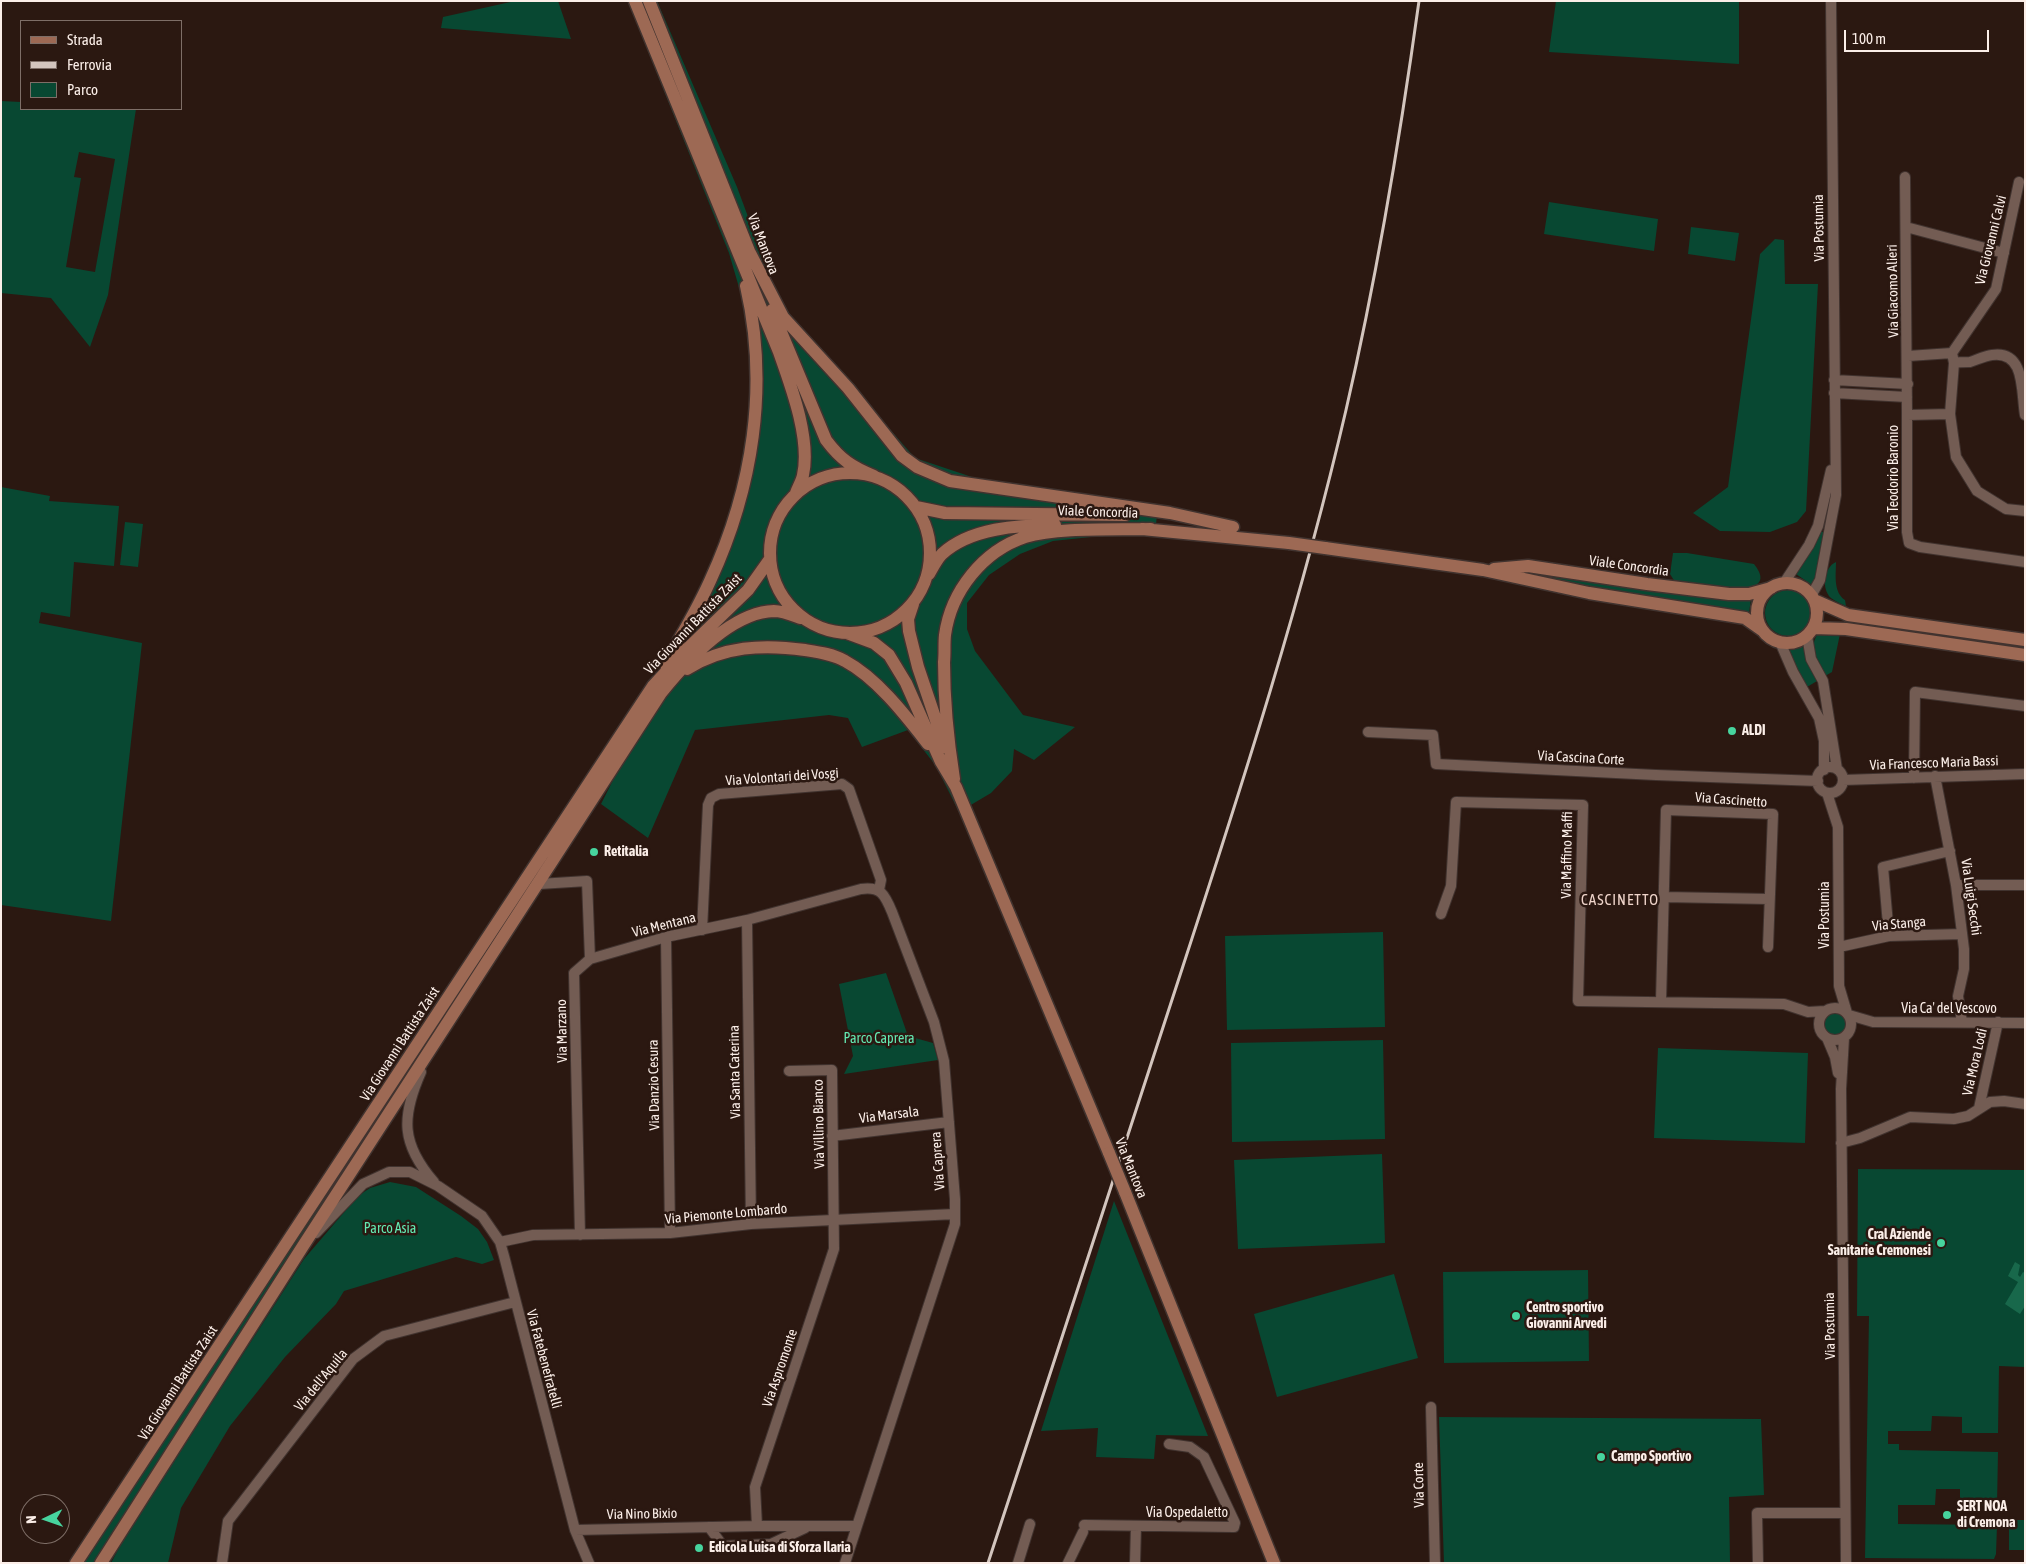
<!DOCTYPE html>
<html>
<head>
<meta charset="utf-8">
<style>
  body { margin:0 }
  #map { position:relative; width:2026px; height:1564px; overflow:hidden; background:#2b1811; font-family:"Asap Condensed",sans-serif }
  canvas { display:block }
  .frame { position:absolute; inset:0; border:2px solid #fbeee8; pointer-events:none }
  .legend { position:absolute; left:20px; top:20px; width:162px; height:90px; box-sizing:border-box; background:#2b1811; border:1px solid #7e6e67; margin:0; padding:6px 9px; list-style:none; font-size:15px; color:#fbeee8 }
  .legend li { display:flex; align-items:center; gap:10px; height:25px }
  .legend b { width:25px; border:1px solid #7e6e67 }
  .north { position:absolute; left:20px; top:1494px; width:50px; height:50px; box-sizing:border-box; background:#2b1811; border:1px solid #7e6e67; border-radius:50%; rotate:267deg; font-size:14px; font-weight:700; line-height:20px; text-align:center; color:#fbeee8 }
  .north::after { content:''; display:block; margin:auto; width:18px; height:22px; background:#47d49e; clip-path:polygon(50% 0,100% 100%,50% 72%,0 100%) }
  .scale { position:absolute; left:1844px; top:30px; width:145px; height:22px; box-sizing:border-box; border:2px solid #fbeee8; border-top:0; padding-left:6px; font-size:15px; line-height:18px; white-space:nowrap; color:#fbeee8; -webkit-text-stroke:4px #2b1811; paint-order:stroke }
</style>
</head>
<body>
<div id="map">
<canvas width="2026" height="1564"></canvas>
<div class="frame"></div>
<ul class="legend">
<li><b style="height:6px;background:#9d6954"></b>Strada</li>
<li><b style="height:6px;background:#d3c5be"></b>Ferrovia</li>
<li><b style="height:14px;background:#084832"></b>Parco</li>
</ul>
<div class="north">N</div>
<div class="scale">100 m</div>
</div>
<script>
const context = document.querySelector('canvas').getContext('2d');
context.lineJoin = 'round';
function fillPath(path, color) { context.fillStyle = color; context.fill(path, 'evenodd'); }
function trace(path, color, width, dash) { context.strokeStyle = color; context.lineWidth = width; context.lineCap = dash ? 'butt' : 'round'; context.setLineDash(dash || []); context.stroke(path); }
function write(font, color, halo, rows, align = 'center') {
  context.font = font + ' "Asap Condensed",sans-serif'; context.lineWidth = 5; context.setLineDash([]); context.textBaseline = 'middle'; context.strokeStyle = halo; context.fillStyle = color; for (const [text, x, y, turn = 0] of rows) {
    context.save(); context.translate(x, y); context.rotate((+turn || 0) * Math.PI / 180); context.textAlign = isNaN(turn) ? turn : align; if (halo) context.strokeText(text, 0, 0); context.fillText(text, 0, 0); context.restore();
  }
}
const green = new Path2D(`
  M515,1H558L571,39L441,28L443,17Z
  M628,1H657L737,187L776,292L791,316L915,458L978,479L1157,515L1156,524L1091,537L1053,541L1020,554L989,575L967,603V629L975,651L1023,715L1075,727L1034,760L1014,749L1012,771L991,793L959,812L936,766L908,730L862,747L848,718L829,715L695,730L648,838L601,804L726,555L761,389L747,315L729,253Z
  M1556,1H1739V64L1549,52Z
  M1,101L21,102V109H136L108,295L90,347L51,298L1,293ZM79,152L115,159L95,272L66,267L81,178L74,177Z
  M1549,202L1658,219L1654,251L1544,234Z
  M1691,227L1739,233L1735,261L1688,254Z
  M1775,239L1784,240L1785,284H1818L1806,511L1797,522L1770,532L1720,531L1693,513L1728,487L1760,254Z
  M1,487L50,496L49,501L119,506L114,566L74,562L70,617L41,612L39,623L142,643L111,921L1,905Z
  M125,522L143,524L138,567L120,565Z
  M1821,531L1825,533L1816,578L1812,585L1796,574L1815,545Z
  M1673,553H1687L1754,564C1786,604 1690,584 1675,582L1670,574Z
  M1836,562C1836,574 1833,592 1845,600L1846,606C1841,604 1835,601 1831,598C1821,589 1824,567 1836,562Z
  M1532,573L1733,599H1751L1749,613L1589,588Z
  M1765 613a23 23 0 1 1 46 0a23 23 0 1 1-46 0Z
  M1820,632L1840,634L1832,672L1825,676C1819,663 1806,644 1820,632Z
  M1804,645L1807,661L1817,681L1807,687L1796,670L1788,649Z
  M1383,932L1385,1027L1227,1030L1225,936Z
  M886,973L908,1036L933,1043L938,1060L844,1074L853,1056L839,984Z
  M457,994L459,995L93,1563H84L305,1220Z
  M1823 1024a12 12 0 1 1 24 0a12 12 0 1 1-24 0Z
  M1383,1040L1385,1139L1232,1142L1231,1043Z
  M1658,1048L1808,1053L1805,1143L1654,1138Z
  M1382,1154L1385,1243L1238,1249L1234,1160Z
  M1858,1169L2025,1170V1367L1999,1366L1998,1433H1962V1417L1932,1416L1931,1431H1888V1444H1899V1450L1998,1452L1997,1506H1960V1489H1936L1935,1505H1898V1524L1997,1525L1996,1554L1994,1559L1865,1558L1869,1316H1857Z
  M390,1182L416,1187L461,1216L478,1229L487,1242L494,1260L482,1264L456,1257L344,1291L336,1304L285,1357L230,1426L181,1508L168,1563H111L121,1544L304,1259L358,1196L370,1188Z
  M1114,1201L1208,1436L1156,1435L1154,1459L1096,1457L1098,1428L1041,1431Z
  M1588,1270L1589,1361L1444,1363L1443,1272Z
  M1394,1274L1418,1358L1277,1397L1254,1314Z
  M1439,1417L1761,1419L1764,1495L1729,1497L1730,1563H1444Z
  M2009,1520H2025V1550H2009Z`);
const water = new Path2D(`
  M2015,1262L2020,1265L2018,1275L2020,1277L2023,1272L2025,1273V1306L2020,1314L2005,1304L2018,1282L2008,1276Z`);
const minor = new Path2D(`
  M1905,177L1907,415L1950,414L1954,363L1952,353L1908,356
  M1906,227L2004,253
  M1952,353L1996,289L2019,182
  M1954,363C1959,362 1965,362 1970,362C1977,360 1984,356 1992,355C2026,350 2021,393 2025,415
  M1834,380L1908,384
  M1834,393L1907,397
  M1950,414L1956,457L1977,491L2006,509L2025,511
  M1907,415V532L1909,543L1920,547L2025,562
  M1784,583L1809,545L1818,526L1831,470
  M1811,596L1820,580L1836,495L1831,1
  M1807,636L1811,659L1823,681L1837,769
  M1780,642L1793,672L1819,718L1824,741V770
  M1368,732L1433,735L1436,764L1656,775L1818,781
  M1817 780a13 13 0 1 1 26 0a13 13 0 1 1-26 0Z
  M1935,776L1956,885L1964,949V969L1958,996L1962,1022
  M1914,778L1915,692L2025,706
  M1843,780L2025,774
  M1827,793L1838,827L1839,986L1847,1013
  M539,884L587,881L590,959L574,973L580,1235
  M1956,885H2025
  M1664,897L1769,899
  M1441,914L1451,886L1456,802L1583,805L1578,1001L1784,1004L1808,1012L1825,1011
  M747,920L751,1224
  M702,930L708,805L711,798L719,794L842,784L849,789L881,880L879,890
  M1889,936L1883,867L1950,851
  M666,937L670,1233
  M1839,947L1889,936L1962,934
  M590,959L666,937L747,920L861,889C881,886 885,895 892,912L934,1022L944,1061L955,1199V1224L845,1563
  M1661,1001L1666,810L1773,814L1768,947
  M1819 1024a16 16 0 1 1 32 0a16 16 0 1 1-32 0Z
  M1849,1015L1873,1022L2025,1023
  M1827,1038L1835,1057L1838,1073
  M1844,1038L1841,1089L1846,1563
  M421,1072C401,1117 401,1144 434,1182
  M1979,1108L1998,1022
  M832,1136L949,1122
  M1841,1143L1860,1138L1910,1117L1954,1119L1968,1116L1990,1102L2004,1101L2025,1104
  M316,1233L363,1184L389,1172H410L438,1186L482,1216L500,1242L504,1256L575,1530L589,1563
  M500,1242L533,1235L670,1233L751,1224L955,1214
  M1431,1407L1435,1563
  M1084,1525L1234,1527L1235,1523L1204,1457L1190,1447L1169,1444
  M757,1526L755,1487L834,1249L832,1070L789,1071
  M709,1527L723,1546L771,1544L805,1528
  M575,1530L757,1526H856
  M222,1563L228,1521L353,1359L384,1336L515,1302
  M1018,1563L1030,1524
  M1068,1563L1083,1532
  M1135,1563L1136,1526
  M1758,1563L1757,1513H1845`);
const major = new Path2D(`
  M635,1L779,352C791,386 811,439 803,475C802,481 798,487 796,493
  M649,1L753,261
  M750,253L783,317L848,388L902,456L917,467L950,481L1170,513L1233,527
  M772,310L826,440C841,460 852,467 874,476
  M770 553a80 80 0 1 1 160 0a80 80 0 1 1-160 0Z
  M916,507L945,513L1125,515
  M1142,529L1289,543
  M1325,548L1483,570L1589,593L1745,618L1762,630
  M1494,569L1528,566L1647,584L1729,594H1749L1771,588
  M929,574C933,567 937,559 942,554C970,528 1018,525 1055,525
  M1757 613a30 30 0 1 1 60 0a30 30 0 1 1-60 0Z
  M1814,600L1848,615L2025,640
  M913,604L908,619L909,631L918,667L945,747
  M1813,628L1846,629L2025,655
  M847,633L874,643L889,655L906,683L941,762L956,787L1109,1153
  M665,664C681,637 697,610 710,581C753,488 769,386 746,286
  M687,669C723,646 763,644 805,650C818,652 833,654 845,661C877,678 906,716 928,744
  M954,779C948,741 944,701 944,662C945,653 944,644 945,635C951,591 983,551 1025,537C1058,527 1115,530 1151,529
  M1125,1192L1274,1563
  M76,1563L653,686L686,650L748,590L770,559
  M101,1563L303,1246L661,693C686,662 731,612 774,611C783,611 792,615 800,618`);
const rail = new Path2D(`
  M988,1563C1053,1364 1119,1165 1183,966C1243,782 1302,599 1346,410C1377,276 1400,138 1419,1`);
const majorBridge = new Path2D(`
  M1289,543L1325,548
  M1109,1153L1125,1192`);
const markers = [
  [1732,731,5,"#47d49e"],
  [594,852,5,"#47d49e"],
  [1941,1243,5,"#47d49e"],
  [1516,1316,5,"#47d49e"],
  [1601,1457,5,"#47d49e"],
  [1947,1515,5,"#47d49e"],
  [699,1548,5,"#47d49e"]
];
const streetNames = [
  ["Via Postumia",1819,228,-91],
  ["Via Giovanni Calvi",1991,240,-76],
  ["Via Mantova",763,244,69],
  ["Via Giacomo Alieri",1893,291,-91],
  ["Via Teodorio Baronio",1894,478,-90],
  ["Viale Concordia",1098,512,2],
  ["Viale Concordia",1629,566,8],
  ["Via Giovanni Battista Zaist",693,624,-46],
  ["Via Cascina Corte",1581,758,3],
  ["Via Francesco Maria Bassi",1934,763,-2],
  ["Via Volontari dei Vosgi",782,777,-4],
  ["Via Cascinetto",1731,800,4],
  ["Via Maffino Maffi",1567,855,-89],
  ["Via Luigi Secchi",1971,897,82],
  ["Via Postumia",1825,915,-90],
  ["Via Stanga",1899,924,-5],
  ["Via Mentana",664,925,-14],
  ["Via Ca' del Vescovo",1949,1009],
  ["Via Marzano",562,1031,-91],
  ["Via Giovanni Battista Zaist",400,1044,-57],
  ["Via Mora Lodi",1975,1062,-77],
  ["Via Santa Caterina",735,1072,-91],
  ["Via Danzio Cesura",654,1085,-91],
  ["Via Marsala",889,1115,-7],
  ["Via Villino Bianco",819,1124,-91],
  ["Via Caprera",938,1161,-94],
  ["Via Mantova",1131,1168,68],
  ["Via Piemonte Lombardo",726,1214,-5],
  ["Via Postumia",1830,1326,-91],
  ["Via Fatebenefratelli",544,1359,75],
  ["Via Aspromonte",780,1368,-71],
  ["Via dell'Aquila",321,1380,-51],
  ["Via Giovanni Battista Zaist",178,1383,-57],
  ["Via Corte",1419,1485,-91],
  ["Via Ospedaletto",1187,1513],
  ["Via Nino Bixio",642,1514,-1]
];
const poiNames = [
  ["ALDI",1742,731],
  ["Retitalia",604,852],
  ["Cral Aziende",1931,1235,"right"],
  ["Sanitarie Cremonesi",1931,1251,"right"],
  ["Centro sportivo",1526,1308],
  ["Giovanni Arvedi",1526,1324],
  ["Campo Sportivo",1611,1457],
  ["SERT NOA",1957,1507],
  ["di Cremona",1957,1523],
  ["Edicola Luisa di Sforza Ilaria",709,1548]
];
const parkNames = [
  ["Parco Caprera",879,1039],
  ["Parco Asia",390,1229]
];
const neighbourhoodNames = [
  ["CASCINETTO",1620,900]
];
fillPath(green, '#084832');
fillPath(water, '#18684b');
trace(minor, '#41332f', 12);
trace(major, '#41332f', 15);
trace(minor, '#735c53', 10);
trace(major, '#9d6954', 12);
trace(rail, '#d3c5be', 3);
trace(majorBridge, '#41332f', 15, []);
trace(majorBridge, '#9d6954', 12);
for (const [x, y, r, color] of markers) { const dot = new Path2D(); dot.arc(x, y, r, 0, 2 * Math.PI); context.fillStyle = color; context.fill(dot); trace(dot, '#2b1811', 2); }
write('14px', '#fbeee8', '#2b1811', streetNames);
write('bold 14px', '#fbeee8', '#2b1811', poiNames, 'left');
write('14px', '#64eab3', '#2b1811', parkNames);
context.letterSpacing = '1px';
write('15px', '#efd4ca', '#2b1811', neighbourhoodNames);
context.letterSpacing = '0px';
</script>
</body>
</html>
